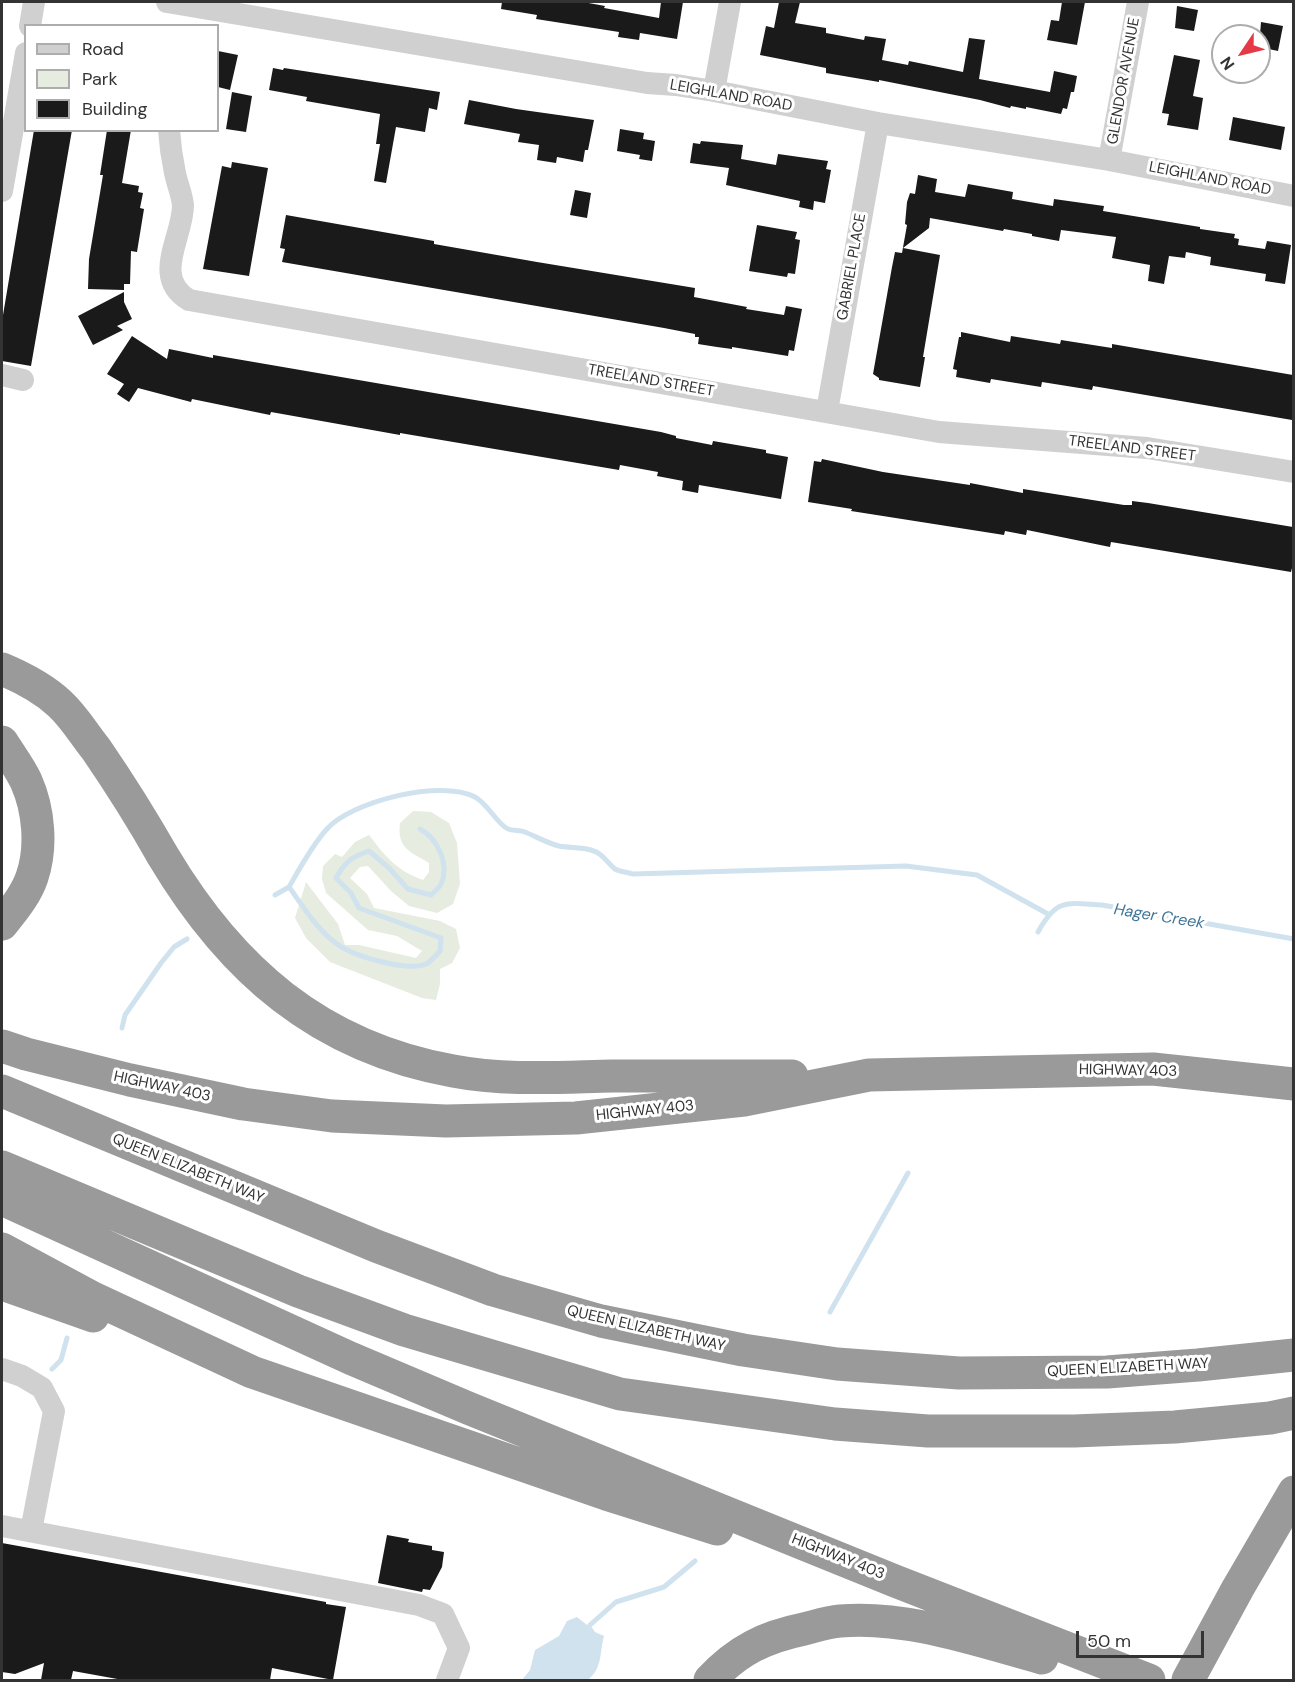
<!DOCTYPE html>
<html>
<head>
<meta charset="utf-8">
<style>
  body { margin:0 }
  #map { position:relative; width:1295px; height:1682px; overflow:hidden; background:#fff; font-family:"DM Sans",sans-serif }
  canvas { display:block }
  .frame { position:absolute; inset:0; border:3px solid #333; pointer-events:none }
  .legend { position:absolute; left:24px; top:24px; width:195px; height:108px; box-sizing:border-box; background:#fff; border:2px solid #adadad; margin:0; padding:8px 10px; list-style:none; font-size:18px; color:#333 }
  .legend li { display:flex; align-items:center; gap:12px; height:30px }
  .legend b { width:30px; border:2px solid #adadad }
  .north { position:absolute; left:1211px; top:24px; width:60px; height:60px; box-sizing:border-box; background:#fff; border:2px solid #adadad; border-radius:50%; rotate:235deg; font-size:16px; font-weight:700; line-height:24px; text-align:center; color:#333 }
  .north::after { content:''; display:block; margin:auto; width:21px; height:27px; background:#e63946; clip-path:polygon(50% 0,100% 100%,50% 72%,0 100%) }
  .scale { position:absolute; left:1076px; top:1631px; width:128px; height:27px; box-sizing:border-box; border:3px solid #333; border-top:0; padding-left:8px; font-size:18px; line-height:21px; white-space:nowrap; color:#333; -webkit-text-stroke:4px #fff; paint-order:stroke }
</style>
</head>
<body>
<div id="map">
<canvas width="1295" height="1682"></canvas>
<div class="frame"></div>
<ul class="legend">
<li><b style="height:8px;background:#d0d0d0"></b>Road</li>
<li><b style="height:16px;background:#e6ecdf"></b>Park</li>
<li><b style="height:16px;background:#1a1a1a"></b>Building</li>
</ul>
<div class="north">N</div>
<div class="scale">50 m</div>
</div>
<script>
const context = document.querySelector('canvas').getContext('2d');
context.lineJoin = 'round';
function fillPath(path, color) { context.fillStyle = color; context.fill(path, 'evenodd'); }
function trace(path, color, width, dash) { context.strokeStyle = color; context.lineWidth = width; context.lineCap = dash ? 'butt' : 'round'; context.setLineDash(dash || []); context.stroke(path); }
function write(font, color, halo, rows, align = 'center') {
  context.font = font + ' "DM Sans",sans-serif'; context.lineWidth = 6; context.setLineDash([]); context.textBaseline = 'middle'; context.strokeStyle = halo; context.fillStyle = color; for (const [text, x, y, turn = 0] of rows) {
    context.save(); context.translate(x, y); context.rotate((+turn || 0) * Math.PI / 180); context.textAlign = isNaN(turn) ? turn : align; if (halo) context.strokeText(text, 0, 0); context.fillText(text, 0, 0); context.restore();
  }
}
const green = new Path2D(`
  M413,811L431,812L449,823L457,843L460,884L453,904L437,913L409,906L391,891L368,866L360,867L350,878L367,894L374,908L440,921L456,929L460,948L452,963L440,969V984L436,1000L422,998L330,962L306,938L295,918L306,882L338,924L345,945H359L416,958L422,951L397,936L368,930L326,893L322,879L323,866L335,854L342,857L355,842L369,835C385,856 397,871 423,880L429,872V863C409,851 397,848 400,823Z`);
const water = new Path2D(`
  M577,1617L587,1625H590L595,1632L604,1636C599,1654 603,1667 588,1680H522L530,1670L535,1650L559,1636L567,1621Z`);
const stream = new Path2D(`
  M289,887C300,868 311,847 326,830C351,801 441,779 475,797C488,804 497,824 508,829C513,831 520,830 525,832C537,837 547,843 559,846C569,848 581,847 591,850C604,854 605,861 615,869C620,872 628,872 633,874L906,866L977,875L1048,914
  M275,895L289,887C303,906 317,930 337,944C353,956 407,972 426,964C431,962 436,955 440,951L441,938L359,908L351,893L336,878C345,862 351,857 369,851L389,868L408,889L431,895C434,892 439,888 441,884C450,864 437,838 420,829
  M1038,932C1057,898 1066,903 1102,905L1294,939
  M122,1028L125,1015L161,963L174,947L187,939
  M830,1312L908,1173
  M52,1369L61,1360L67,1338
  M590,1625L616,1602L664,1587L695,1561`);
const building = new Path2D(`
  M502,2H583L605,6L604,8L659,18L661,2H683L677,39L640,33L639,40L618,37L619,32L536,19L537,15L501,9Z
  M779,2H800L795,23L826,28V33L864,40L865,36L886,39L882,60L908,65L909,61L963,72L969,38L985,40L979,79L1050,92L1054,71L1077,76L1074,92H1071L1067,109L1063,108L1061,114L1026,107V109L1011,106L1010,108L980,100L879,80V82L826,73V68L760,55L766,26L774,28Z
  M1062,2H1085L1077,45L1047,40L1051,20L1059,21Z
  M1177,6L1198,10L1194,31L1175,28Z
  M1261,22L1283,26L1278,51L1259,47Z
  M218,51L238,55L230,90L218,87Z
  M1174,55L1200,60L1193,96L1203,98L1198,130L1167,125L1169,114L1162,113Z
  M273,68L283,70L284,68L440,92L437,110L429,108L425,132L396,127L386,183L374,181L380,144H376L380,114L306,101L307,97L269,90Z
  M232,92L252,96L246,132L226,129Z
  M469,100L516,109L594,120L588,150H585L583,162L557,157L556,163L537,160L539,145L518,142L520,134L464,124Z
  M1233,117L1285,127L1281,150L1229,140Z
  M620,129L644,133L643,139L655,141L652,161L639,159L640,155L617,151Z
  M34,130H72L31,366L2,361V321Z
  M107,130H131L122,183L139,186L138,192L143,193L140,208L144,209L137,252L131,251L130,284H124V290L88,289L89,259L103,175H100Z
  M701,141L743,145L741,159L776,165L778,154L828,161L826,169L831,170L825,203L814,201L813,210L799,207L800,201L726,185L729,168L690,163L693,143L700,144Z
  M232,162L268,168L249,276L203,269L222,166L231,168Z
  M918,175L937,179L935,192L965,197L968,184L1013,192L1012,199L1053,206L1054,199L1104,206L1103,211L1200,227V229L1235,234L1234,238L1239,239L1238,245L1265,249L1267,241L1291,245L1285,284L1265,281L1266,274L1210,265L1211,257L1186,252L1185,258L1169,256L1164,284L1148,281L1150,265L1112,258L1116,237L1061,230L1059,241L1032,236V234L1004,229L1003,231L930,218L929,228L903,248L940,255L923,357H925L920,387L879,380V378L873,374L892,267L895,252L902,253L907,225L905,224L907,202L910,193L915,194Z
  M575,190L591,193L587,218L570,215Z
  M286,215L434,241V244L537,262L695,288L694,297L747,307L746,309L784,315L786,306L802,309L794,351L789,350L788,356L732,347V349L717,347L698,344L699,337H695V334L664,328L282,262L285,249L280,248Z
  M757,225L797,232L795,239L800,240L795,274L788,273L787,277L749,271Z
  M124,292V302L132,319L117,326L123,330L93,345L78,316Z
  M961,332L1010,342L1011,336L1060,344L1061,340L1112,348V344L1293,375L1292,420L1093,386L1092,390L1042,382L1041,387L991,379L990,383L956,377L957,370L953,369L959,337H961Z
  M132,336L167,359L169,349L213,358V355L661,432L676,436V438L712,445L713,441L766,450V453L788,457L781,499L699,485L698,493L682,490L683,481L657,476L658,472L620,465L619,470L400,433V435L271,412L270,415L192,399L191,402L138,388L129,402L117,394L124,384L107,374Z
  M822,459L883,472L970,485V483L1023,493V489L1124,505H1132V501L1148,503L1293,527V568H1292L1291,572L1111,542L1110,547L1027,530L1026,535L1005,531L1004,535L851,511L852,509L808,502L814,461L821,462Z
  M387,1535L409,1539L408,1542L432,1546V1550L444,1552L442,1567L430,1590L423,1589L422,1592L378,1583Z
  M2,1543L326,1602V1604L346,1607L333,1680L272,1668L270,1680H123L73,1671L71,1680H41L44,1663L15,1674L2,1672Z`);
const minor = new Path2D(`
  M167,2L647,83L676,85L714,91L878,123L1109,160L1294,196
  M30,26L34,2
  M714,91L730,2
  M169,130C170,145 172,159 175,173C177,183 182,195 183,205C183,238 151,277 189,300L939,432L1147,448L1294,472
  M1109,160L1138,2
  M2,191L26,53
  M2,375L23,380
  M827,411L878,123
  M2,1369L22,1376L42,1388L54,1411L31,1531
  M2,1526L419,1605L443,1614L459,1648L447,1680`);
const highway = new Path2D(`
  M2,669C21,677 44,689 60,704C74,717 84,734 96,749C120,784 142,819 163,856C231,970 319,1047 453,1071C505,1081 560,1077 613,1076C673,1076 732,1076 792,1076
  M2,742C10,755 20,768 26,781C39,810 42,848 32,877C26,895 13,910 2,924
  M2,1046L26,1054L130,1080L243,1104L332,1116L446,1121L576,1118L744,1100L869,1075L1153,1069L1294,1084
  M2,1091L376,1246L493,1290L601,1321L743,1350L837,1364L959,1373L1107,1372L1198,1365L1294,1355
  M2,1167L298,1291L404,1330L620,1394L835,1424L928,1431H1074L1175,1427L1270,1418L1294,1413
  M2,1199L350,1358L468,1408L895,1581L1149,1680
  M2,1249L93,1298L252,1372L606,1494L717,1529
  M2,1284L93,1316
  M710,1680C738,1650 765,1637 804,1629C816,1626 828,1622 840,1621C906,1615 979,1641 1042,1658
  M1188,1680L1238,1588L1294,1492`);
const streetNames = [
  ["GLENDOR AVENUE",1124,81,-80],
  ["LEIGHLAND ROAD",731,96,10],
  ["LEIGHLAND ROAD",1210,179,11],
  ["GABRIEL PLACE",852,267,-80],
  ["TREELAND STREET",651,381,10],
  ["TREELAND STREET",1132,449,7],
  ["HIGHWAY 403",1128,1071,1],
  ["HIGHWAY 403",162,1087,12],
  ["HIGHWAY 403",645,1111,-6],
  ["QUEEN ELIZABETH WAY",188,1169,22],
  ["QUEEN ELIZABETH WAY",646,1329,13],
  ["QUEEN ELIZABETH WAY",1128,1368,-3],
  ["HIGHWAY 403",838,1557,22]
];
const waterNames = [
  ["Hager Creek",1159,917,9]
];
fillPath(green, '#e6ecdf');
fillPath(water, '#cfe2ee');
trace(stream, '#cfe2ee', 5);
fillPath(building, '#1a1a1a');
trace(minor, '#d0d0d0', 22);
trace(highway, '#9a9a9a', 33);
write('15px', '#333', '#fff', streetNames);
write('italic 16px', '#3f7597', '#fff', waterNames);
</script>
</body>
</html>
